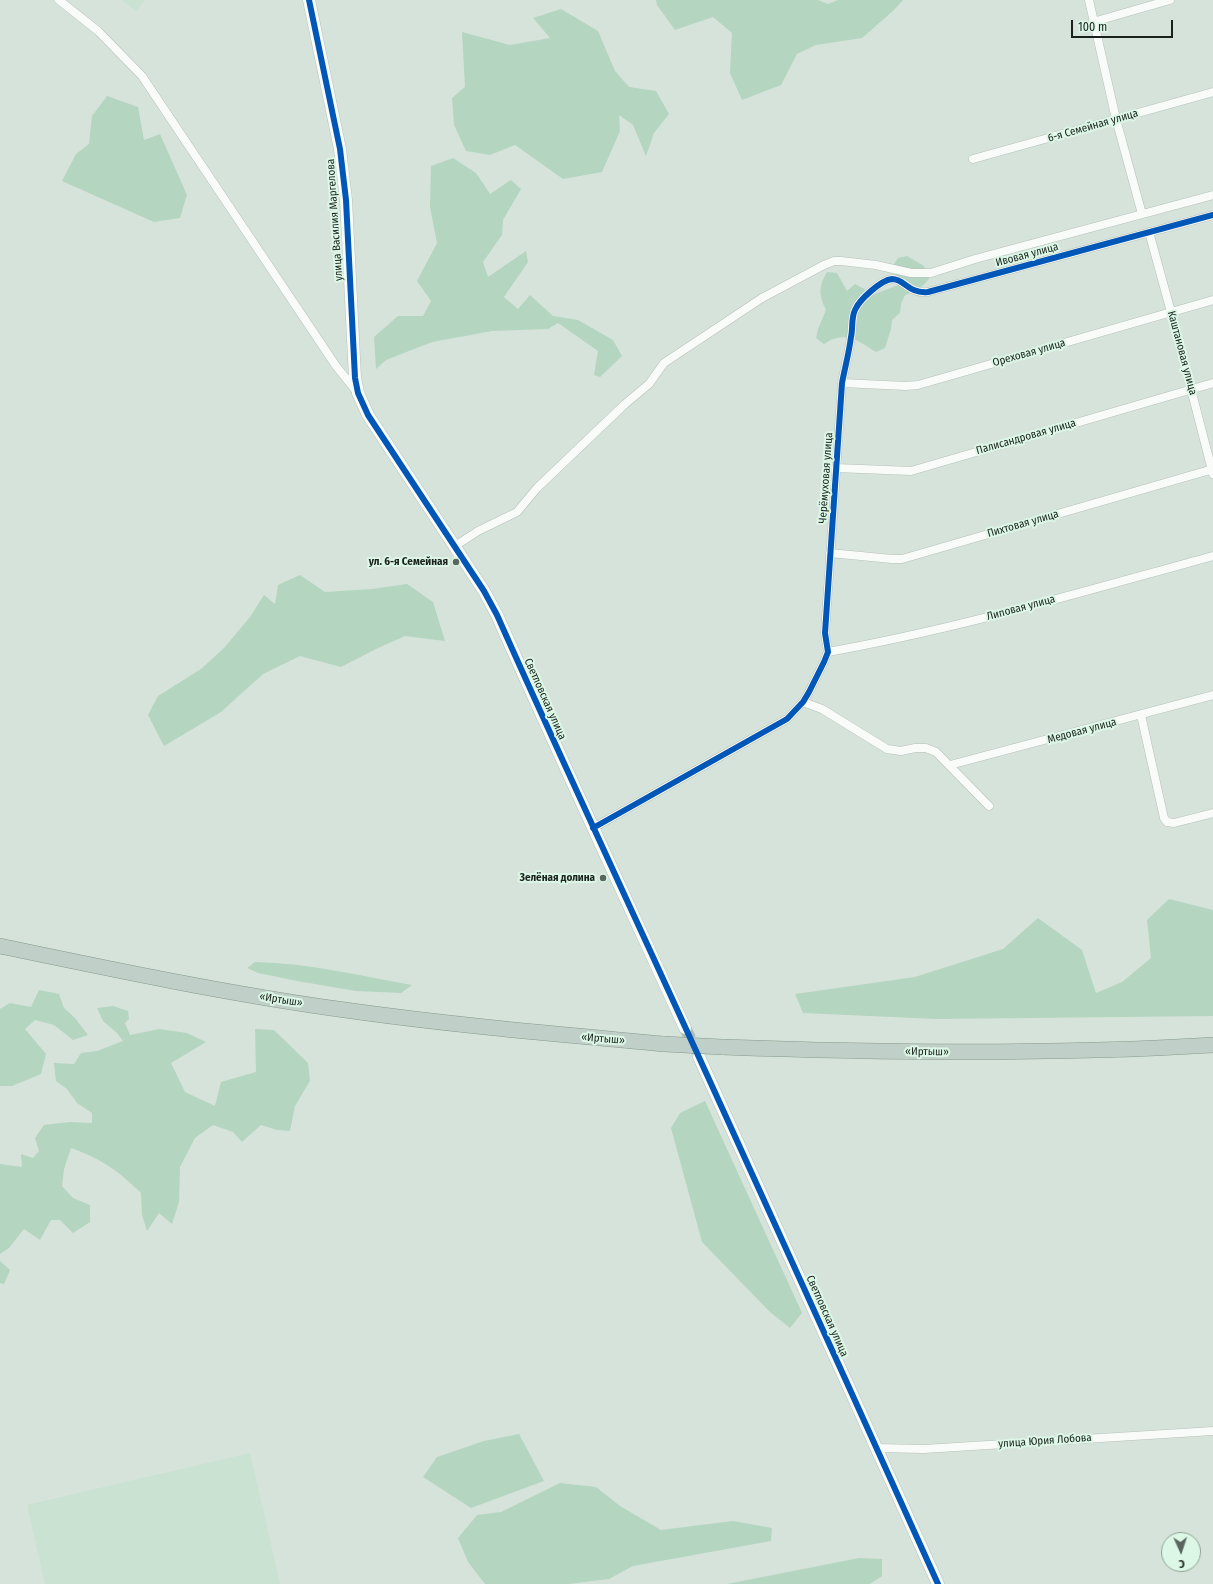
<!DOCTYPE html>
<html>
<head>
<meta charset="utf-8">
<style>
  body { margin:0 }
  #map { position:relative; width:1213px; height:1584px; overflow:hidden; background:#d6e3da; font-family:"Fira Sans Condensed",sans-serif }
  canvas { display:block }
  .north { position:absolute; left:1161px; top:1532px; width:40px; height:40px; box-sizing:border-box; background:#ddf7e6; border:1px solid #8fa295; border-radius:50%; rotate:177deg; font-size:11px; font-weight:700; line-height:16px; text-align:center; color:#19221c }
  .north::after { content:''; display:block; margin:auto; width:14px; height:18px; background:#5b665e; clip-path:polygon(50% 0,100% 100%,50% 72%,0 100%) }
  .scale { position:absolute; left:1071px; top:20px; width:102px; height:18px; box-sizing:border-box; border:2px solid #19221c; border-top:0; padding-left:5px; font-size:12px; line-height:14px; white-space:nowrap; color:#19221c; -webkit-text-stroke:3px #ddf7e6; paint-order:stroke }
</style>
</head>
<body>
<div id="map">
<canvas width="1213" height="1584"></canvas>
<div class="north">С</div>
<div class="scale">100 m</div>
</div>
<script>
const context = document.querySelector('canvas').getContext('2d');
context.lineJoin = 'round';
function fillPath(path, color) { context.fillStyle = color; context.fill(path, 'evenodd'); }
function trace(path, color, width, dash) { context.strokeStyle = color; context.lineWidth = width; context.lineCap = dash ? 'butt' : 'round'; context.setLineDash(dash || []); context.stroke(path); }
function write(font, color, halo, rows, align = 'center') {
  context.font = font + ' "Fira Sans Condensed",sans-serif'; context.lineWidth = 4; context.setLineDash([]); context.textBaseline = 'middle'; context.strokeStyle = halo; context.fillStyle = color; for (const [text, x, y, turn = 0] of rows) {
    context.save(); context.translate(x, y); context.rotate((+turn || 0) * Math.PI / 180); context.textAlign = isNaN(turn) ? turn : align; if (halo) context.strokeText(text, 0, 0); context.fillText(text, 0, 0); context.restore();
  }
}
const built = new Path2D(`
  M122,0H145L136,11Z
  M250,1453L280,1584H45L27,1505Z`);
const green = new Path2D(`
  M656,0H818L828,4L838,0H903L893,11L862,38L816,45L797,54L781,85L742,100L730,73L732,33L713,17L675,30L657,5Z
  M561,9L598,31L615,71L629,87L656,91L669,114L654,133L646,156L633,125L619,115L620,131L602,172L563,179L515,145L490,155L466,151L454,125L452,98L465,87L462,32L510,45L550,38L533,18Z
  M107,96L138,107L144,140L160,134L187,195L180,218L154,222L62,181L76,154L89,144L92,116Z
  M453,158L476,173L490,194L511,180L521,189L503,220L502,235L483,262L488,277L526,251L528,262L504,297L518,309L530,295L553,316L578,320L613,340L622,356L600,377L594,375L598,351L558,323L548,329L492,331L432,342L386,360L376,369L374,337L398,316H423L431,301L417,281L437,243L430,207L431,166Z
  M907,256L924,266L929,279C921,288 915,292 905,295L901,304L900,313L892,320L891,329L885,348L876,352C858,340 844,330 824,344L816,338L818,329L826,310C819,295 818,287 827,272L837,273L847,291L855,284L864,289L870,296L898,285L892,267L898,258Z
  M300,575L325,592L372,589L407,584L433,602L445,641L405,636L376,649L341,667L300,656L263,674L221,712L164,746L148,715L158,696L201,669L224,648L250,617L264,595L275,604L278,585Z
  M1169,899L1213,910V1016L936,1019L803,1013L795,994L915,977L1003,949L1038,918L1082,950L1096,993L1122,982L1151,958L1147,920Z
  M255,962C308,963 361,976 412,985L401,993L356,991L297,981L258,973L247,968Z
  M39,990L59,994L64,1008L75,1018L88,1035L73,1040L54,1025L35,1020L25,1029L46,1054L41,1074L12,1086H0V1009L10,1003L31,1007Z
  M113,1006L128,1011L129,1019L125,1023L130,1035L159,1029L187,1033L206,1042L171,1063L185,1092L215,1106L221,1082L256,1072L255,1029L274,1030L308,1063L310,1081L295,1106L290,1131L277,1130L261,1125L242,1142L233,1132L213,1125L195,1138L180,1167L179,1202L172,1224L159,1213L147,1231L142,1215L141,1193C117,1170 102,1159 71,1148L64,1169L62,1186L73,1198L90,1205V1222L73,1233L60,1220H51L40,1240L24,1229L9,1248L0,1254V1164L22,1167L21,1154L33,1158L39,1151L35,1138L44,1125L70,1122L92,1123V1113L77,1103L67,1089L56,1081L54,1063L74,1064L81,1053L97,1051L123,1041L117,1033L103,1021L97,1008Z
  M705,1101L802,1313L790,1328L770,1312L702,1242L671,1128L680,1113Z
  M0,1261L10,1270L4,1284L0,1283Z
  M519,1434L544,1481L471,1508L423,1477L437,1457L484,1441Z
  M560,1483L596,1487L620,1506L661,1530L733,1521L772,1528L771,1541L633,1566L609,1579L568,1584H485L468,1562L458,1538L477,1515L501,1512Z
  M859,1558L882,1559V1576L870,1584H727Z`);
const secondaryTunnel = new Path2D(`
  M685,1028L697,1052`);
const street = new Path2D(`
  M59,0L98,31L142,76L336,366L357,392
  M1089,0L1116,119L1142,214
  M1093,22L1170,0
  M973,159L1213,92
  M1149,232L1171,312L1213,474
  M842,383L906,386L918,385L1213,300
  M836,468L911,471L1213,383
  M455,546L478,531L517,512L537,488L625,404L649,384L664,363L762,298L824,265L834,261H841L876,265L911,273H931L975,259L1213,195
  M830,553L892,559H902L1213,469
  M828,652C958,629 1085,591 1213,556
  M803,702L822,709L887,749L901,751L915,748H926L936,752L989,806
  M1141,715L1164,818L1167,822L1174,823L1213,813
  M950,765L1213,695
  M593,828L787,719L803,702L809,692L824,662L828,652L825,633L842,383C845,367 849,353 851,337C853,329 851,318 855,310C859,300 881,280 892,279C905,279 908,294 928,292L1213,215
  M876,1448L924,1449L1213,1431`);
const secondary = new Path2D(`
  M309,0L340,149L346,200L355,378L358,393L368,415L484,591L497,615C558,753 622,890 685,1028
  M699,1057L938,1584`);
const highway = new Path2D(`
  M0,946C115,970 229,994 345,1010C451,1025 557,1034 664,1044
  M722,1047C886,1053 1050,1055 1213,1045`);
const highwayBridge = new Path2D(`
  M664,1044L722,1047`);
const cycleway = new Path2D(`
  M309,0L340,149L346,200L355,378L358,393L368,415L484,591L497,615C566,770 638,923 708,1077C786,1246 861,1415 938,1584
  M593,828L787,719L803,702L809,692L824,662L828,652L825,633L842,383C845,367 849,353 851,337C853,329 851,318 855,310C859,300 881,280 892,279C905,279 908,294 928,292L1213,215`);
const markers = [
  [456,562,4,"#5b665e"],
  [603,878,4,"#5b665e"]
];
const streetNames = [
  ["6-я Семейная улица",1093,126,-16],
  ["улица Василия Маргелова",335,220,-94],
  ["Ивовая улица",1027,255,-15],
  ["Ореховая улица",1029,353,-16],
  ["Каштановая улица",1182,353,75],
  ["Палисандровая улица",1026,437,-16],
  ["Черёмуховая улица",826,478,-86],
  ["Пихтовая улица",1023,524,-16],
  ["Липовая улица",1021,608,-15],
  ["Светловская улица",545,699,66],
  ["Медовая улица",1082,731,-15],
  ["«Иртыш»",281,1000,9],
  ["«Иртыш»",603,1039,5],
  ["«Иртыш»",927,1052,1],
  ["Светловская улица",827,1316,66],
  ["улица Юрия Лобова",1045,1441,-4]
];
const poiNames = [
  ["ул. 6-я Семейная",448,562],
  ["Зелёная долина",595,878]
];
fillPath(built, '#c9e2d2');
fillPath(green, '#b4d5c0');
trace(secondaryTunnel, '#b0bcb4', 12, [12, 6]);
trace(street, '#b6c0b9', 9);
trace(secondary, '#b6c0b9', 13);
trace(highway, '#859a8e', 16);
trace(street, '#f9fbf9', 8);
trace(secondary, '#f9fbf9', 12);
trace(highway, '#c0cfc7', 15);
trace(highwayBridge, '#859a8e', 16, []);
trace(highwayBridge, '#c0cfc7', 15);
trace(cycleway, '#0057b8', 6);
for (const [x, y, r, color] of markers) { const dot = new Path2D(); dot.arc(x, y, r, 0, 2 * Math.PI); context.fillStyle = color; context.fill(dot); trace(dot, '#ddf7e6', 1.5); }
write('11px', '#19221c', '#ddf7e6', streetNames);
write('bold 11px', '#19221c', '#ddf7e6', poiNames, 'right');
</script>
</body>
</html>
